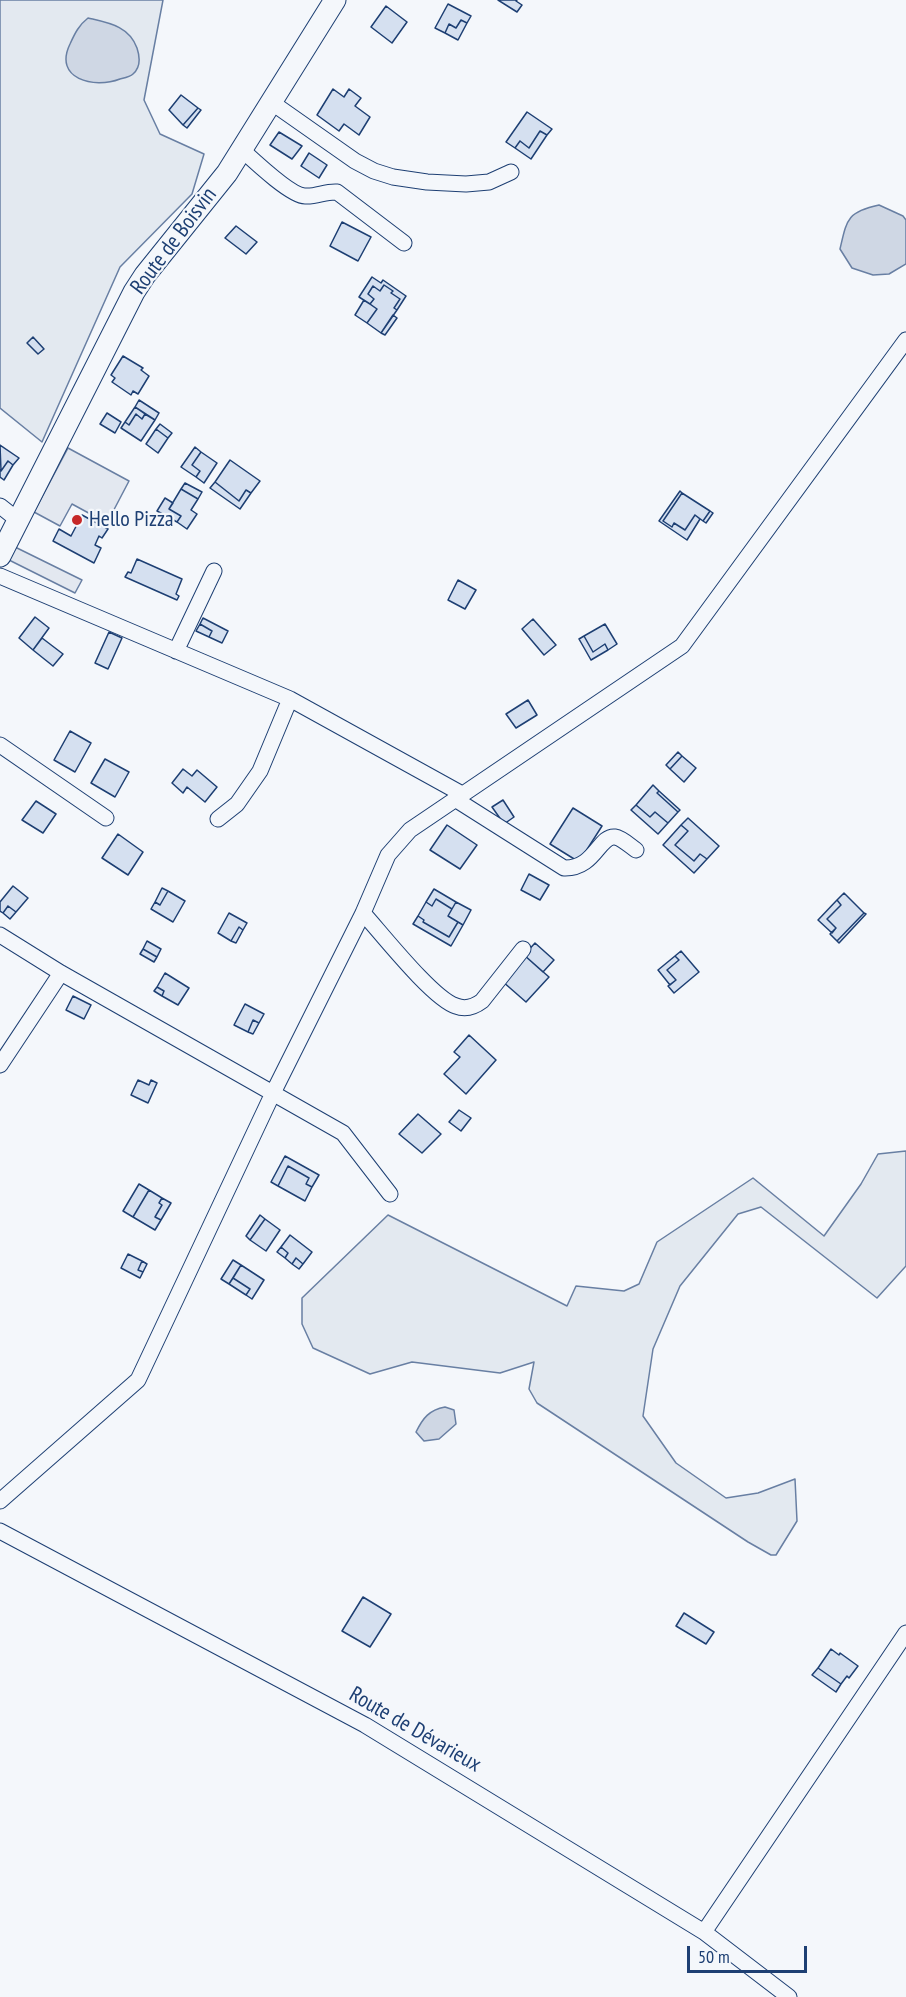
<!DOCTYPE html>
<html>
<head>
<meta charset="utf-8">
<style>
  body { margin:0 }
  #map { position:relative; width:906px; height:1997px; overflow:hidden; background:#f4f7fb; font-family:"PT Sans Narrow",sans-serif }
  canvas { display:block }
  .scale { position:absolute; left:687px; top:1946px; width:120px; height:27px; box-sizing:border-box; border:3px solid #1d3f73; border-top:0; padding-left:8px; font-size:18px; line-height:21px; white-space:nowrap; color:#1d3f73; -webkit-text-stroke:4px #f4f7fb; paint-order:stroke }
</style>
</head>
<body>
<div id="map">
<canvas width="906" height="1997"></canvas>
<div class="scale">50 m</div>
</div>
<script>
const context = document.querySelector('canvas').getContext('2d');
context.lineJoin = 'round';
function fillPath(path, color) { context.fillStyle = color; context.fill(path, 'evenodd'); }
function trace(path, color, width, dash) { context.strokeStyle = color; context.lineWidth = width; context.lineCap = dash ? 'butt' : 'round'; context.setLineDash(dash || []); context.stroke(path); }
function write(font, color, halo, rows, align = 'center') {
  context.font = font + ' "PT Sans Narrow",sans-serif'; context.lineWidth = 4.5; context.setLineDash([]); context.textBaseline = 'middle'; context.strokeStyle = halo; context.fillStyle = color; for (const [text, x, y, turn = 0] of rows) {
    context.save(); context.translate(x, y); context.rotate((+turn || 0) * Math.PI / 180); context.textAlign = isNaN(turn) ? turn : align; if (halo) context.strokeText(text, 0, 0); context.fillText(text, 0, 0); context.restore();
  }
}
const green = new Path2D(`
  M0,0H163L144,100L160,134L204,154L192,194L120,267L42,442L0,408Z
  M906,1151V1266L877,1298L761,1207L738,1214L680,1286L653,1349L643,1416L676,1463L726,1498L758,1493L795,1479L797,1521L776,1555H771L748,1542L537,1403L529,1389L534,1362L500,1373L412,1362L370,1374L313,1348L302,1324V1298L388,1215L567,1306L576,1286L624,1291L639,1284L657,1242L753,1178L824,1236L861,1184L878,1154Z`);
const parking = new Path2D(`
  M68,448L129,481L107,523L72,504L60,526L34,512Z
  M15,547L82,580L75,593L9,560Z`);
const water = new Path2D(`
  M88,18C109,23 129,26 137,48C140,57 141,67 133,74C130,77 124,78 120,79C94,89 53,79 70,44C75,33 79,25 88,18Z
  M879,205L903,216L906,220V264L889,274L873,275L852,268L840,249C847,219 847,212 879,205Z
  M445,1407L454,1410L456,1424L439,1439L424,1441L416,1432C423,1418 429,1410 445,1407Z`);
const building = new Path2D(`
  M498,0H517L516,1L522,5L517,12Z
  M448,4L471,16L467,23L461,20L456,28L449,24L445,33L435,28Z
  M386,6L407,22L392,43L371,27Z
  M461,20L467,23L458,40L445,33L449,24L456,28Z
  M333,89L344,97L349,89L361,98L355,106L370,117L359,135L344,124L339,131L317,115Z
  M181,95L198,108L183,125L169,110Z
  M198,108L201,110L187,128L183,125Z
  M527,112L552,129L547,135L540,131L529,148L520,141L515,148L506,142Z
  M540,131L547,135L531,159L515,148L520,141L529,148Z
  M279,132L302,146L292,159L270,145Z
  M309,153L327,165L319,178L301,166Z
  M342,222L371,237L358,261L330,246Z
  M236,226L257,242L246,254L225,238Z
  M372,277L381,283L383,280L406,296L397,310L394,308L400,299L391,293L393,291L384,285L380,291L373,286L368,294L374,299L370,304L359,297Z
  M384,285L393,291L391,293L400,299L394,308L397,310L381,333L367,323L377,309L370,304L374,299L368,294L373,286L380,291Z
  M364,300L377,309L367,323L355,315Z
  M393,315L397,318L385,335L381,333Z
  M33,337L44,349L38,354L27,343Z
  M123,356L143,368L141,370L149,376L138,394L133,391L131,395L112,382L115,378L111,375Z
  M139,400L159,413L155,420L135,407Z
  M135,407L145,414L142,419L136,414L129,425L125,422Z
  M107,413L121,422L115,433L100,424Z
  M136,414L142,419L145,414L155,420L141,441L121,428L125,422L129,425Z
  M160,424L172,433L168,438L156,429Z
  M156,429L168,438L158,453L146,444Z
  M0,445L19,458L13,465L8,461L1,471Z
  M195,447L201,452L192,465L200,471L196,477L181,467Z
  M201,452L217,463L204,483L196,477L200,471L192,465Z
  M230,460L260,481L251,493L246,490L239,501L215,482Z
  M8,461L13,465L4,480L0,477V470L1,471Z
  M215,482L239,501L246,490L251,493L240,509L210,488Z
  M185,483L202,492L198,499L181,489Z
  M181,489L198,499L191,510L197,514L187,529L177,522L181,516L169,509Z
  M680,491L682,493L663,521L672,527L674,523L685,530L695,515L700,519L687,540L659,521Z
  M682,493L710,511L703,521L695,515L685,530L674,523L672,527L663,521Z
  M165,498L173,503L169,509L181,516L177,522L157,511Z
  M710,511L713,513L706,523L703,521Z
  M82,515L108,529L102,538L99,536L95,545L101,548L94,563L53,541L59,529L71,536Z
  M137,559L182,579L176,594L179,596L177,600L125,577L128,572L131,573Z
  M458,580L476,590L465,609L448,600Z
  M35,617L49,628L33,650L19,638Z
  M203,618L228,631L222,643L209,637L212,631L200,624Z
  M533,619L556,645L544,655L522,629Z
  M200,624L212,631L209,637L196,631Z
  M605,624L617,644L608,650L605,644L593,652L584,636Z
  M109,632L122,638L108,669L95,663Z
  M584,636L593,652L605,644L608,650L591,660L579,639Z
  M42,638L63,654L53,666L33,650Z
  M528,700L537,715L516,728L506,714Z
  M70,731L91,743L75,772L54,760Z
  M678,752L682,756L670,769L666,765Z
  M682,756L696,768L684,782L670,769Z
  M105,759L129,772L115,797L91,783Z
  M183,769L192,776L197,770L217,787L205,802L187,787L183,793L172,783Z
  M653,785L659,791L657,793L678,812L668,823L655,812L650,817L636,805Z
  M659,791L680,810L678,812L657,793Z
  M503,800L514,817L504,824L492,807Z
  M36,801L56,814L43,833L22,820Z
  M636,805L650,817L655,812L668,823L658,834L631,810Z
  M573,808L602,826L579,862L550,844Z
  M688,818L719,846L707,859L700,854L694,861L675,845L688,831L681,825Z
  M447,825L477,845L460,869L430,850Z
  M681,825L688,831L675,845L694,861L700,854L707,859L694,873L663,845Z
  M118,834L143,852L128,875L102,858Z
  M529,874L549,885L540,900L521,890Z
  M13,886L28,898L16,912L8,906L3,913L0,911V902Z
  M162,888L168,891L160,905L155,902Z
  M434,889L456,902L452,909L436,899L432,906L426,902Z
  M168,891L185,901L173,922L151,909L155,902L160,905Z
  M844,893L864,913L837,941L830,934L836,928L827,919L841,905L837,900Z
  M436,899L452,909L448,916L458,922L449,937L423,922L424,920L418,916L426,902L432,906Z
  M837,900L841,905L827,919L836,928L832,933L818,920Z
  M456,902L471,910L463,925L448,916Z
  M8,906L16,912L10,919L3,913Z
  M229,913L247,923L243,930L239,927L231,941L218,933Z
  M864,913L866,914L839,943L837,941Z
  M418,916L424,920L423,922L449,937L458,922L463,925L451,946L413,924Z
  M239,927L243,930L236,943L231,941Z
  M147,941L161,949L157,957L143,949Z
  M535,943L554,960L543,972L524,955Z
  M143,949L157,957L154,962L140,954Z
  M681,951L699,972L674,993L668,986L676,980L667,970L679,960L675,956Z
  M524,955L549,977L526,1002L502,981Z
  M675,956L679,960L667,970L676,980L670,985L658,970Z
  M165,973L189,988L178,1005L162,996L164,991L157,987Z
  M157,987L164,991L162,996L154,991Z
  M73,996L91,1005L84,1019L66,1010Z
  M245,1004L264,1014L259,1023L253,1020L248,1032L234,1025Z
  M253,1020L259,1023L253,1034L248,1032Z
  M469,1035L496,1060L466,1094L444,1074L460,1057L454,1052Z
  M138,1080L149,1085L151,1080L157,1083L148,1103L131,1095Z
  M459,1110L471,1118L461,1131L449,1122Z
  M418,1114L441,1134L422,1153L399,1134Z
  M285,1156L319,1175L312,1187L306,1184L309,1178L288,1166L278,1186L271,1182Z
  M288,1166L309,1178L306,1184L312,1187L305,1201L278,1186Z
  M139,1184L149,1190L133,1217L123,1211Z
  M149,1190L162,1198L159,1203L162,1205L155,1217L161,1220L155,1230L133,1217Z
  M162,1198L171,1203L161,1220L155,1217L162,1205L159,1203Z
  M260,1215L265,1219L250,1240L246,1236Z
  M265,1219L280,1230L266,1251L250,1240Z
  M290,1235L312,1252L303,1264L296,1258L292,1264L285,1258L288,1253L281,1247Z
  M281,1247L288,1253L285,1258L277,1252Z
  M128,1254L142,1261L138,1270L143,1272L140,1278L121,1268Z
  M296,1258L303,1264L299,1269L292,1264Z
  M233,1260L241,1265L229,1284L221,1279Z
  M142,1261L147,1264L143,1272L138,1270Z
  M241,1265L264,1280L252,1299L246,1295L250,1289L233,1278Z
  M233,1278L250,1289L246,1295L229,1284Z
  M363,1597L391,1614L370,1647L342,1631Z
  M684,1613L714,1632L706,1644L676,1626Z
  M831,1649L839,1655L840,1653L858,1666L849,1678L847,1676L841,1684L818,1668Z
  M818,1668L841,1684L836,1692L812,1675Z`);
const minor = new Path2D(`
  M271,102L355,161L374,171L393,177L427,182L466,184L489,182L511,172
  M241,149C253,160 291,196 305,196C316,197 326,191 337,192L404,243
  M0,506L19,521
  M0,576L290,699L462,794
  M176,651L214,571
  M0,745L106,818
  M455,799L564,868C595,869 599,835 615,837C622,838 630,846 636,850
  M218,819L237,804L260,771L290,699
  M363,913C382,934 433,999 456,1006C466,1010 474,1007 482,1001L523,949
  M0,935L61,973L343,1133L390,1194
  M0,1065L61,973
  M0,1501L138,1380L273,1093L363,913L388,855L410,830L682,646L906,340
  M0,1531L365,1725L704,1932L789,1997
  M704,1932L906,1633`);
const secondary = new Path2D(`
  M0,556L134,292L145,275L227,173L335,0`);
const markers = [
  [77,520,6,"#c62828"]
];
const streetNames = [
  ["Route de Boisvin",174,241,-53],
  ["Route de Dévarieux",415,1730,30]
];
const poiNames = [
  ["Hello Pizza",89,520]
];
fillPath(green, '#e3e9f0');
trace(green, '#687fa3', 1.5);
fillPath(parking, '#e3e8f0');
trace(parking, '#687fa3', 1.5);
fillPath(water, '#cfd7e4');
trace(water, '#687fa3', 1.5);
fillPath(building, '#d5e0f0');
trace(building, '#1d3f73', 1.5);
trace(minor, '#1d3f73', 17);
trace(secondary, '#1d3f73', 23);
trace(minor, '#f4f7fb', 15);
trace(secondary, '#f4f7fb', 21);
for (const [x, y, r, color] of markers) { const dot = new Path2D(); dot.arc(x, y, r, 0, 2 * Math.PI); context.fillStyle = color; context.fill(dot); trace(dot, '#f4f7fb', 2); }
write('22px', '#1d3f73', '#f4f7fb', streetNames);
write('22px', '#1d3f73', '#f4f7fb', poiNames, 'left');
</script>
</body>
</html>
